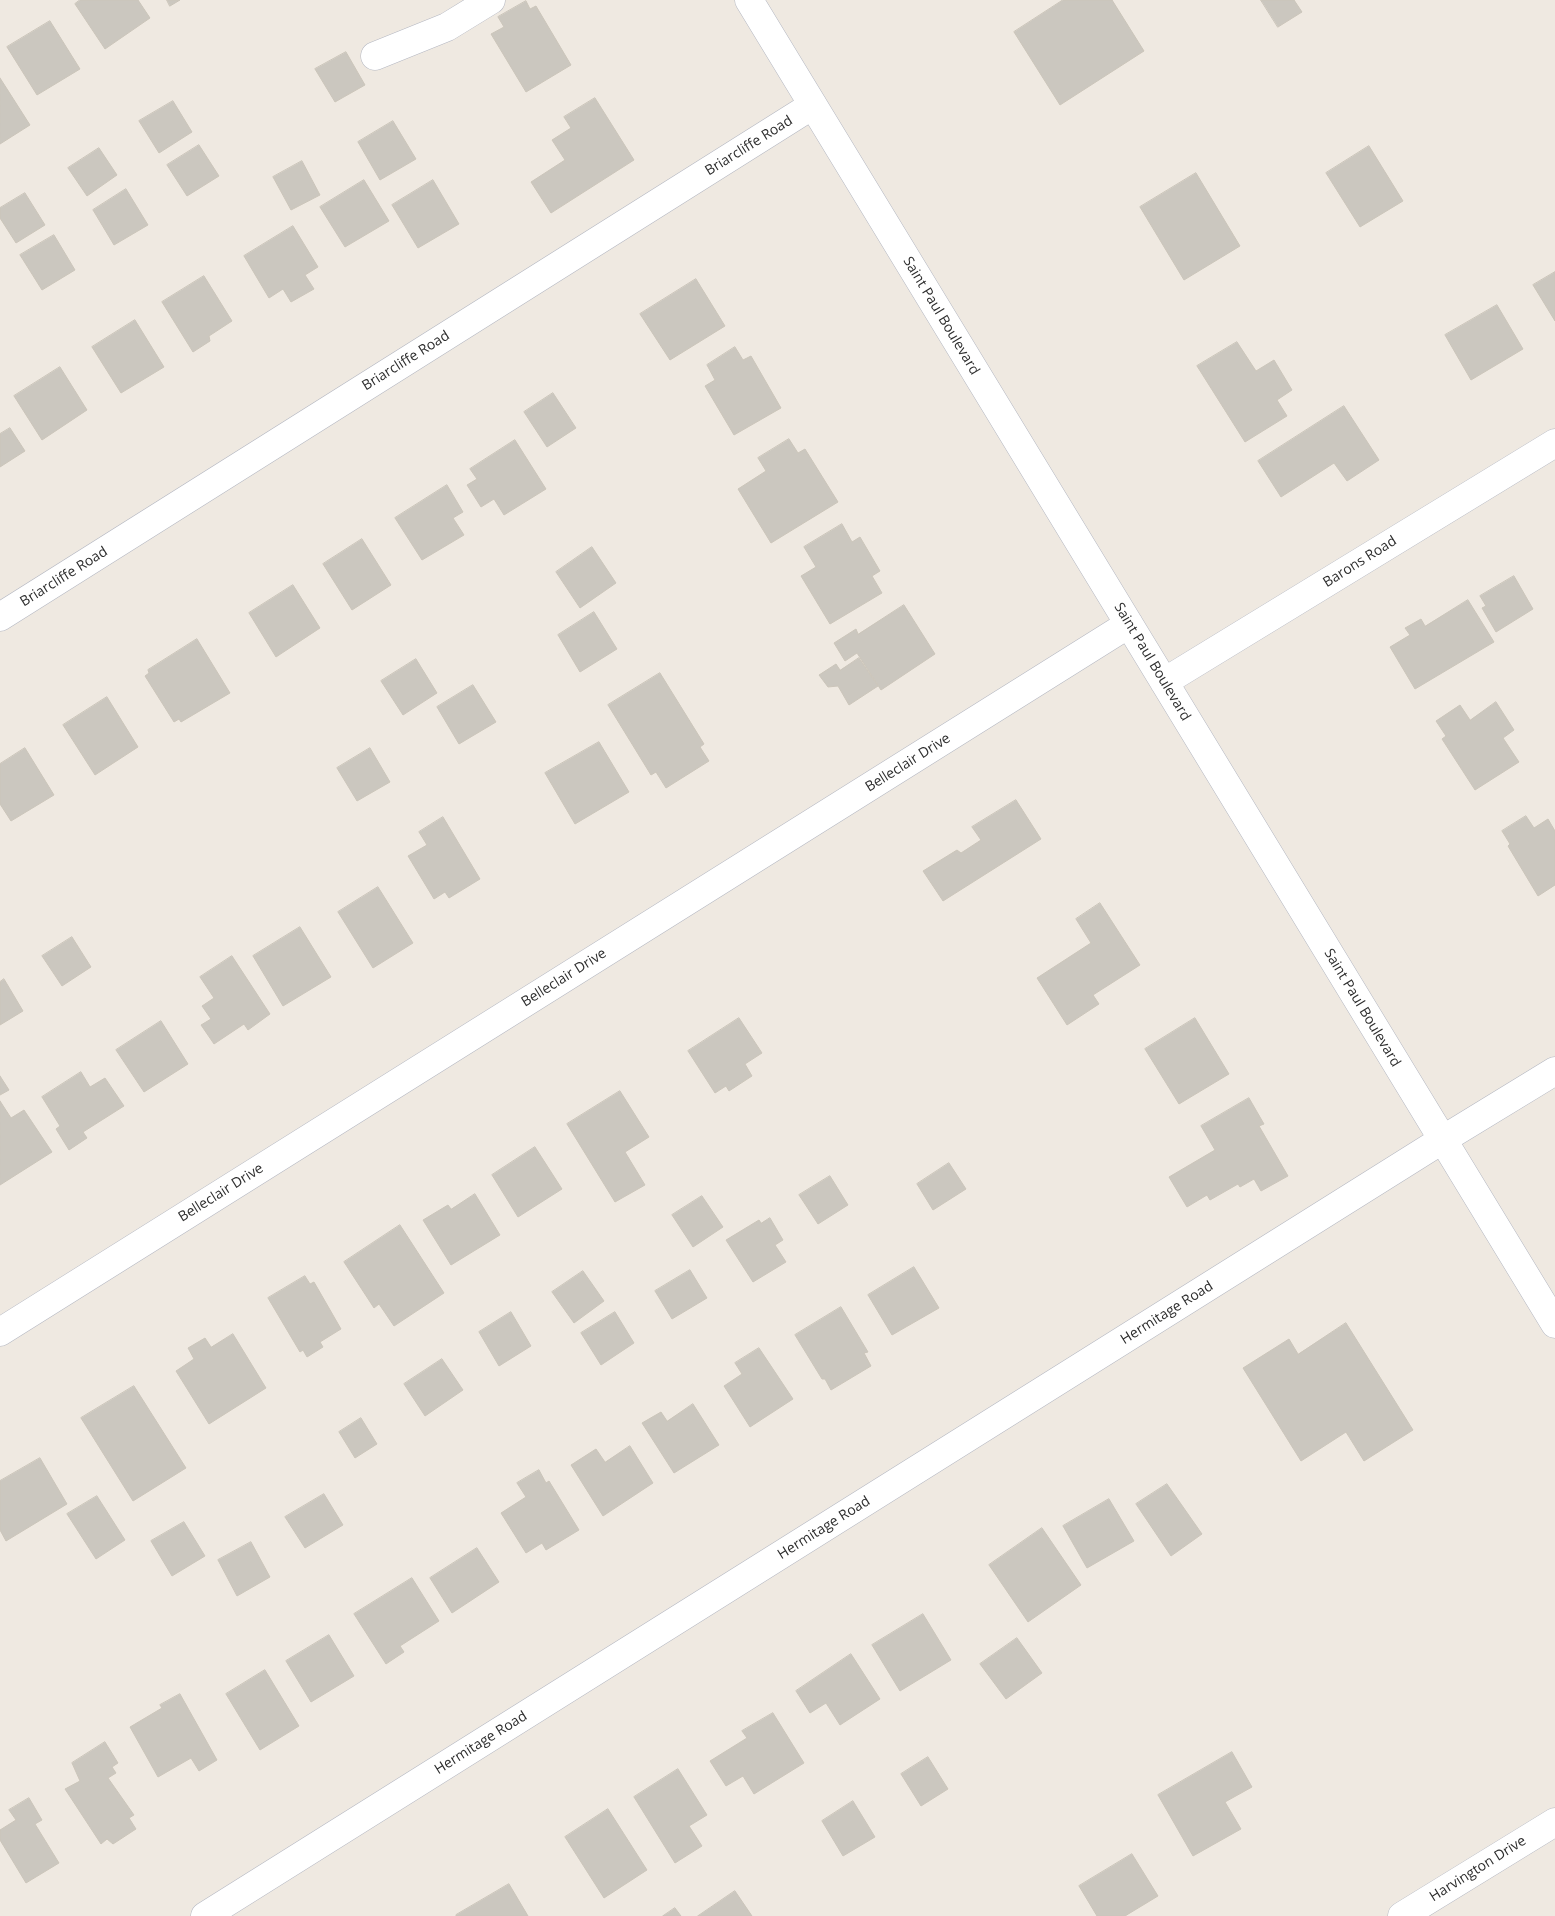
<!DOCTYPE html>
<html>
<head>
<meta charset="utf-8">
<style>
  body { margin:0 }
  canvas { display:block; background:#efe9e1 }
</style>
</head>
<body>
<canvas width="1555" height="1916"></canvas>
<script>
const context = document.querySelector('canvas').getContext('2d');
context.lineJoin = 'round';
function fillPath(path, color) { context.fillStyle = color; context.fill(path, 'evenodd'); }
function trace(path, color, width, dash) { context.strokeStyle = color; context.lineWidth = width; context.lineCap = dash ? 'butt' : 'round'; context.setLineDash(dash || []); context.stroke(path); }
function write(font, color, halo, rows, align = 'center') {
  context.font = font + ' "Open Sans",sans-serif'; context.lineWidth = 4; context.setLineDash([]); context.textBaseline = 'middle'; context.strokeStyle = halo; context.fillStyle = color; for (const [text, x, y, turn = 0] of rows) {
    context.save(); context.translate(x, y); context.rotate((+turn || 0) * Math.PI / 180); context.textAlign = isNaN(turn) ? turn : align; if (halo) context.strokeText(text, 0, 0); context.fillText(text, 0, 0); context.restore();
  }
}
const building = new Path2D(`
  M80,0H138L150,18L105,49L75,4Z
  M167,0H180L170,6Z
  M1063,0H1112L1144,51L1060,105L1014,32Z
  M1261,0H1294L1302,12L1278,27Z
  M526,1L530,9L536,6L571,65L526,92L491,34L504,27L498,17Z
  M50,21L80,69L37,95L7,47Z
  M346,52L365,85L335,102L315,69Z
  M0,78L30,125L0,144Z
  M595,98L634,160L551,213L531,182L565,160L552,140L571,128L564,117Z
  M173,101L192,132L159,153L139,121Z
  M393,121L416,159L380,180L358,142Z
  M199,145L219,176L187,196L167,165Z
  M1369,146L1403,201L1360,227L1326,173Z
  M99,148L117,175L87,196L68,168Z
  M302,161L320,195L291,210L273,177Z
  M1196,173L1240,246L1184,280L1140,207Z
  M364,180L389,221L345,247L320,207Z
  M433,180L459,224L418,248L392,205Z
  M126,189L148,225L114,245L93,210Z
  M25,193L45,225L16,243L0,218V208Z
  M293,226L318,267L305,275L314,289L291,302L283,289L269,298L244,256Z
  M54,235L75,270L42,290L20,255Z
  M1555,272V321L1533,285Z
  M204,276L232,321L209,336L210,341L193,352L162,302Z
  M696,279L725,326L670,360L640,314Z
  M1497,305L1523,349L1471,380L1445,335Z
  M135,320L164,367L121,393L92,347Z
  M1237,342L1256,371L1274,360L1292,390L1277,400L1287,416L1245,442L1197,366Z
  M735,347L743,360L751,356L781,408L734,435L705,386L715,380L707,365Z
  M60,367L87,410L42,440L14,396Z
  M553,393L576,428L547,447L524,412Z
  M1344,406L1379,460L1347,481L1334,463L1281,497L1258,461Z
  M10,428L25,451L0,467V434Z
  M789,439L798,453L805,449L838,502L771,543L738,489L766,471L758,458Z
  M515,440L546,489L504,515L494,499L481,507L467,485L477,479L470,469Z
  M447,485L463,512L453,518L464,535L422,560L395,518Z
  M842,524L852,542L860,537L880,571L872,576L882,593L830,624L801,576L816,567L804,547Z
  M362,539L391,585L352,610L323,564Z
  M592,547L616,583L580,608L556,572Z
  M1514,576L1533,609L1496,632L1482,608L1486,606L1480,596Z
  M293,585L320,628L276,657L249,613Z
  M1468,600L1494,642L1415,689L1390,647L1410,635L1405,628L1421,619L1425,626Z
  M904,605L935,654L881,690L857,653L845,661L834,643L856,629L858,634Z
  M594,612L617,649L580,672L558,635Z
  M197,639L230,693L181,722L179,719L174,722L145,676L149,673L148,670Z
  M859,658L878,686L849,705L838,686L828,687L819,675L836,664L840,670Z
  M416,659L437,693L403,715L381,681Z
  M660,673L704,744L700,747L709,761L666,788L656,772L651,775L608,705Z
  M473,685L496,722L459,744L437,707Z
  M107,697L138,747L95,775L63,725Z
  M1496,702L1514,730L1503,738L1519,762L1475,790L1442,739L1446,736L1436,721L1460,705L1470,720Z
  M599,742L629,792L575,824L545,773Z
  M25,748L54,795L11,821L0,804V764Z
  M370,748L390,782L357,801L337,768Z
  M1016,800L1041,839L943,901L923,871L957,850L961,853L981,840L972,827Z
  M1526,816L1534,828L1548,819L1555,831V885L1538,896L1508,846L1510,844L1502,831Z
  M443,817L480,879L449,898L445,892L434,899L408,856L427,845L419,832Z
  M378,887L413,943L373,968L338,912Z
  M1100,903L1140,965L1093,995L1099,1004L1067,1025L1037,978L1091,943L1076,919Z
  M300,927L331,977L283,1006L253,956Z
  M72,937L91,967L62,986L42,956Z
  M232,956L270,1014L248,1030L244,1024L214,1044L201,1025L211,1019L202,1006L214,998L200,977Z
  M4,979L23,1011L0,1025V982Z
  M739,1018L762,1053L745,1064L752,1076L729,1091L726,1086L715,1093L688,1051Z
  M1195,1018L1229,1074L1179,1104L1145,1049Z
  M161,1021L188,1064L144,1092L116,1050Z
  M81,1072L90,1087L105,1078L124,1106L83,1132L87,1138L69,1150L56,1129L60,1126L42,1097Z
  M0,1076L9,1090L0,1095Z
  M620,1091L649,1137L625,1152L645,1185L615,1202L567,1124Z
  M1249,1098L1264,1124L1259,1126L1288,1176L1261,1191L1254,1179L1240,1187L1238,1184L1210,1200L1207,1195L1187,1207L1169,1177L1215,1150L1201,1126Z
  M0,1101L11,1118L24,1110L52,1152L0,1185Z
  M535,1147L562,1189L518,1217L492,1175Z
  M949,1163L966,1189L933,1210L917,1184Z
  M830,1176L848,1205L818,1224L799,1195Z
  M475,1194L500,1235L451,1265L423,1220L448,1205L451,1209Z
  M702,1196L723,1227L693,1247L672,1215Z
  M770,1218L783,1240L775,1245L786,1262L753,1282L726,1240L759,1220L761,1223Z
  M400,1225L444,1293L394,1326L379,1304L374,1308L344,1262Z
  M914,1267L939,1308L892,1335L868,1295Z
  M690,1270L707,1298L672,1319L655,1291Z
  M583,1271L604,1301L574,1323L552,1292Z
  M305,1276L310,1284L314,1282L341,1329L320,1342L323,1347L307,1357L303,1350L300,1352L268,1298Z
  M841,1307L868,1352L864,1353L871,1366L831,1390L825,1379H822L795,1335Z
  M511,1312L531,1346L499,1366L479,1332Z
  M615,1312L634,1343L601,1365L581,1333Z
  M1346,1323L1413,1430L1364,1461L1346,1432L1301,1461L1243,1368L1289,1339L1298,1354Z
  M233,1334L266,1388L209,1424L176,1371L194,1359L188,1348L205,1338L211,1347Z
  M759,1348L793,1399L750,1427L724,1386L742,1374L735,1363Z
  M442,1359L463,1390L425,1416L404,1384Z
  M134,1386L186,1468L133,1501L81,1418Z
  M693,1404L719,1445L674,1473L642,1423L661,1412L667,1421Z
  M361,1418L377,1444L355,1458L339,1432Z
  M630,1446L653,1483L603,1516L571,1465L596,1449L605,1462Z
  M40,1458L67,1504L6,1541L0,1530V1481Z
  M539,1470L546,1483L549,1481L579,1530L546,1550L542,1543L526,1553L501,1513L526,1497L517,1483Z
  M1167,1484L1202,1534L1171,1556L1136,1504Z
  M324,1494L343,1525L305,1548L285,1517Z
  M97,1496L125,1540L96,1559L67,1514Z
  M1109,1499L1134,1541L1087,1568L1063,1526Z
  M184,1522L205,1556L172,1576L151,1541Z
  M1042,1528L1081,1585L1028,1622L989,1565Z
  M251,1542L270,1577L237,1596L218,1560Z
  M477,1548L499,1582L452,1613L430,1578Z
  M412,1578L439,1621L400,1646L404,1652L386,1664L354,1614Z
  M923,1614L951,1660L900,1691L872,1645Z
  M329,1635L354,1676L311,1702L286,1661Z
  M1017,1638L1042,1673L1006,1699L980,1664Z
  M851,1654L880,1699L840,1725L826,1703L810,1713L796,1691Z
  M265,1670L299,1726L260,1750L226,1694Z
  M180,1694L217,1760L199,1771L191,1758L158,1777L130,1727L162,1708L160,1705Z
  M773,1713L804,1763L754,1794L743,1776L726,1786L710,1761L747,1738L742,1731Z
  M105,1742L118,1763L112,1767L116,1773L108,1778L134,1815L129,1818L136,1829L113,1844L107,1839L101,1844L65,1789L80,1781L72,1763Z
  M1232,1752L1252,1787L1225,1802L1241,1829L1193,1856L1158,1795Z
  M928,1757L948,1789L921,1806L901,1774Z
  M678,1769L707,1815L689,1826L702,1846L675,1863L634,1797Z
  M29,1798L42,1820L35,1824L59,1863L26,1883L0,1840V1830L16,1820L9,1810Z
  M853,1801L875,1837L843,1856L822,1821Z
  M608,1809L647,1870L604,1898L565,1837Z
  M1132,1854L1158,1896L1125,1916H1097L1079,1886Z
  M509,1884L528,1916H456V1915Z
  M735,1891L752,1916H698Z
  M675,1908L681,1916H663Z`);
const minor = new Path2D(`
  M749,0L1555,1324
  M375,56L447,27L491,0
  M0,617L813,105
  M1164,682L1555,443
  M0,1332L1129,624
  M205,1916L1442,1140L1555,1071
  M1402,1916L1555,1822`);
const streetNames = [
  ["Briarcliffe Road",749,146,-32],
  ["Saint Paul Boulevard",941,316,59],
  ["Briarcliffe Road",406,361,-32],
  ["Barons Road",1360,562,-32],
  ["Briarcliffe Road",64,577,-32],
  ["Saint Paul Boulevard",1152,662,59],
  ["Belleclair Drive",908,763,-32],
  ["Belleclair Drive",564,978,-32],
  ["Saint Paul Boulevard",1362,1008,59],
  ["Belleclair Drive",221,1193,-32],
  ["Hermitage Road",1167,1313,-32],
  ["Hermitage Road",824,1528,-32],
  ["Hermitage Road",481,1743,-32],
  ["Harvington Drive",1478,1869,-32]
];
fillPath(building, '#cbc7bf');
trace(building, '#cbc5ba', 1);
trace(minor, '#b4b7c1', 29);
trace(minor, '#fff', 28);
write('14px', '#2e2e2e', '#fff', streetNames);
</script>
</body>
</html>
